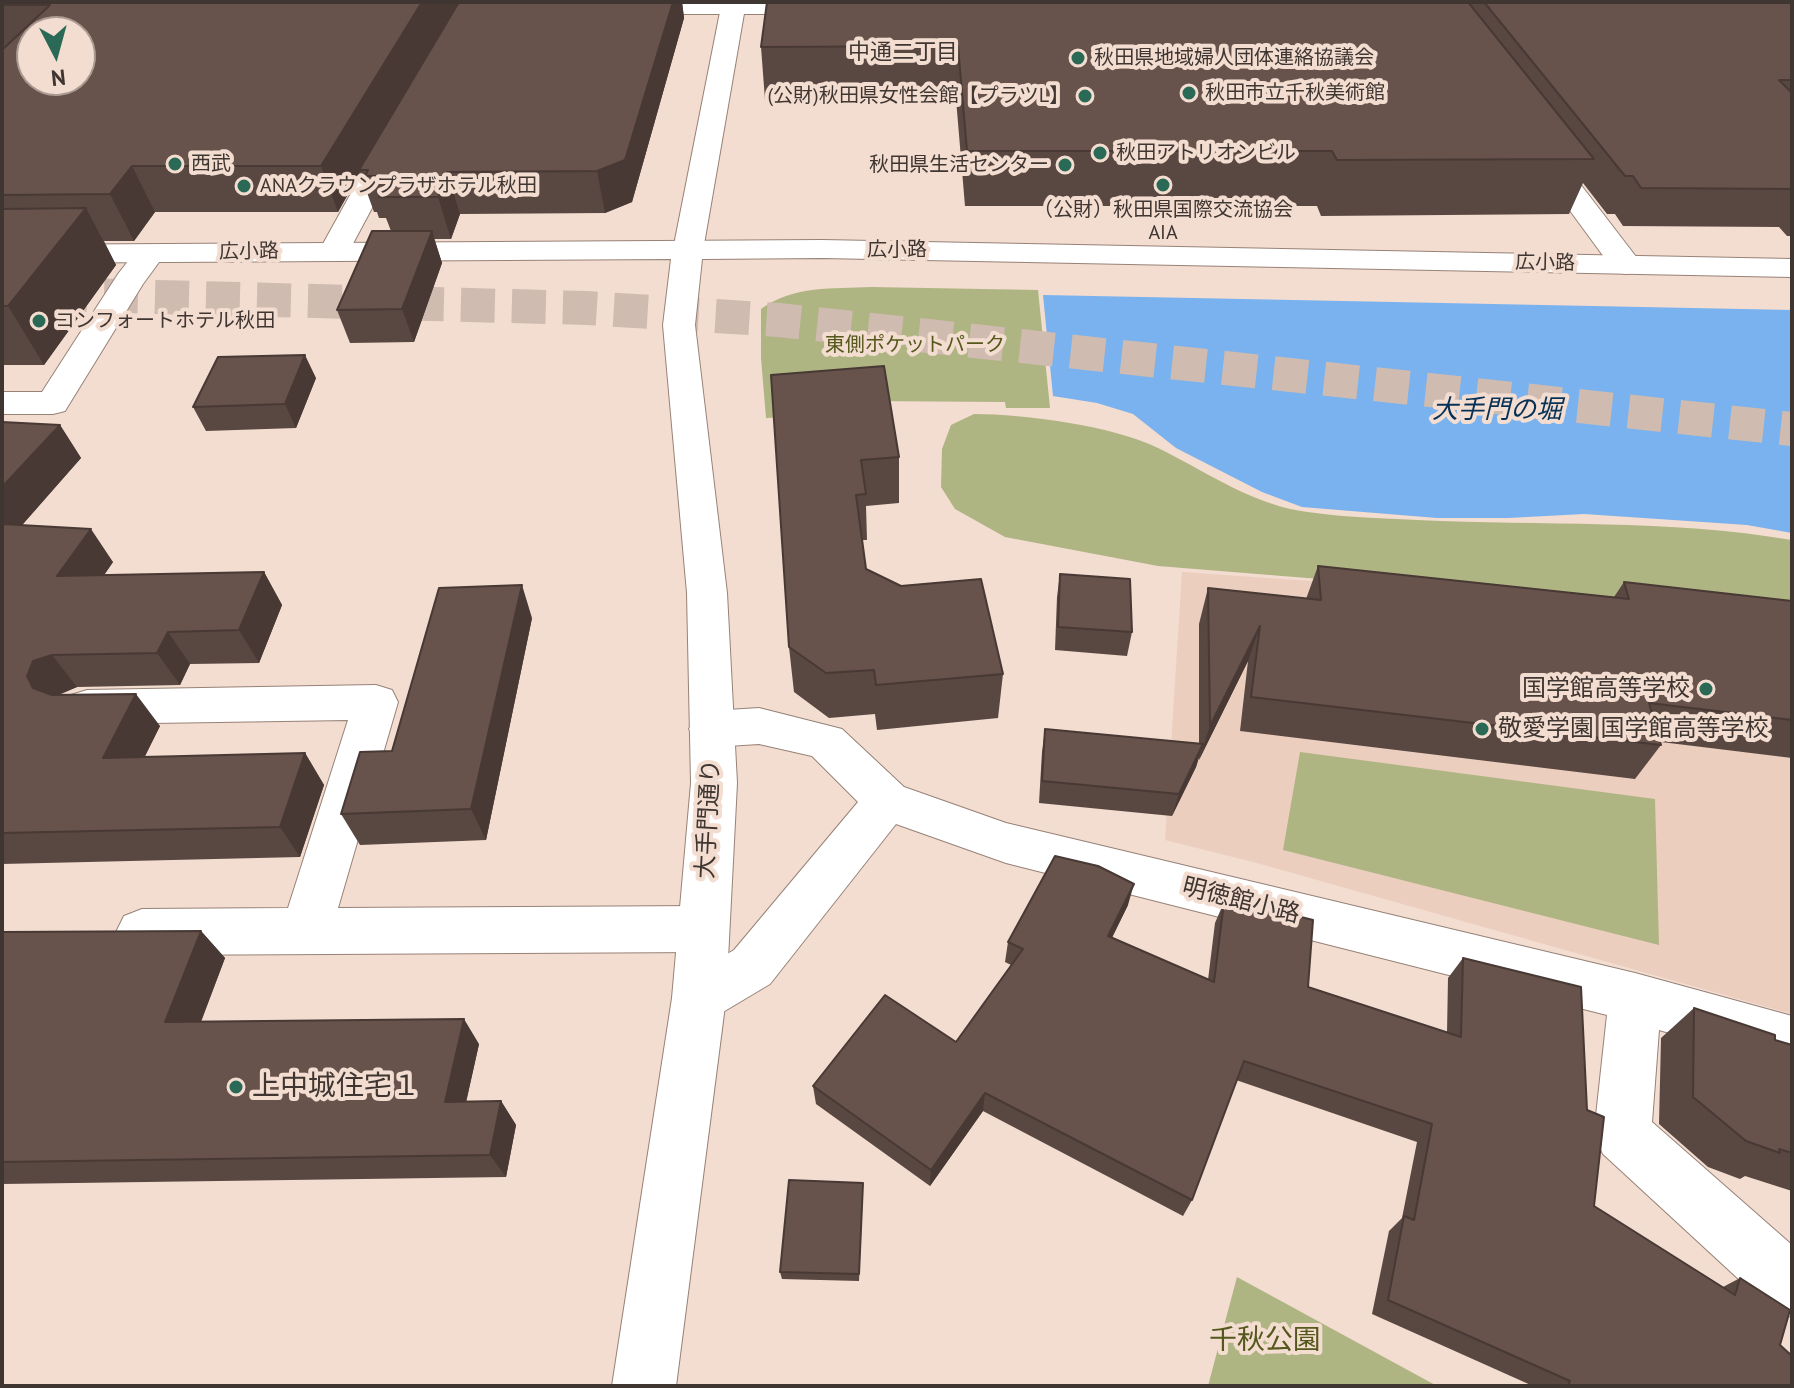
<!DOCTYPE html>
<html>
<head>
<meta charset="utf-8">
<style>
  body { margin:0 }
  #map { position:relative; width:1794px; height:1388px; overflow:hidden; background:#f3dcd0; font-family:"PT Sans",sans-serif }
  canvas { display:block }
  .frame { position:absolute; inset:0; border:4px solid #3f3632; pointer-events:none }
  .north { position:absolute; left:16px; top:16px; width:80px; height:80px; box-sizing:border-box; background:#f3dcd0; border:2px solid #ab9a91; border-radius:50%; rotate:174deg; font-size:22px; font-weight:700; line-height:32px; text-align:center; color:#3f3632 }
  .north::after { content:''; display:block; margin:auto; width:28px; height:36px; background:#2a6956; clip-path:polygon(50% 0,100% 100%,50% 72%,0 100%) }
</style>
</head>
<body>
<div id="map">
<canvas width="1794" height="1388"></canvas>
<div class="frame"></div>
<div class="north">N</div>
</div>
<script>
const context = document.querySelector('canvas').getContext('2d');
context.lineJoin = 'round';
function fillPath(path, color) { context.fillStyle = color; context.fill(path, 'evenodd'); }
function trace(path, color, width, dash) { context.strokeStyle = color; context.lineWidth = width; context.lineCap = dash ? 'butt' : 'round'; context.setLineDash(dash || []); context.stroke(path); }
function write(font, color, halo, rows, align = 'center') {
  context.font = font + ' "PT Sans","Noto Sans JP",sans-serif'; context.lineWidth = 8; context.setLineDash([]); context.textBaseline = 'middle'; context.strokeStyle = halo; context.fillStyle = color; for (const [text, x, y, turn = 0] of rows) {
    context.save(); context.translate(x, y); context.rotate((+turn || 0) * Math.PI / 180); context.textAlign = isNaN(turn) ? turn : align; if (halo) context.strokeText(text, 0, 0); context.fillText(text, 0, 0); context.restore();
  }
}
const built = new Path2D(`
  M1182,572L1595,601L1792,618V1014L1257,863L1165,840Z`);
const green = new Path2D(`
  M871,287L1038,290L1050,408H1006L1005,402L863,401L799,416L766,418L761,358V309C794,285 833,289 871,287Z
  M974,414C1024,414 1114,426 1158,448C1201,469 1243,498 1290,509C1331,517 1375,518 1417,520C1542,526 1668,519 1792,540V617L1158,566L1005,537L955,509L941,487L942,449L951,425Z
  M1300,752L1655,799L1659,945L1283,850Z
  M1237,1277L1437,1386H1208Z`);
const water = new Path2D(`
  M1043,295L1792,310V533L1747,525L1584,514L1508,518H1437L1302,507L1262,492L1176,448L1133,414L1097,403L1053,396Z`);
const motorwayTunnel = new Path2D(`
  M2,293L587,308L779,320L1792,429`);
const pedestrian = new Path2D(`
  M623,2H740L744,7L740,12L732,14H615L611,9L615,4Z`);
const minor = new Path2D(`
  M724,2H833L837,7L833,12L825,14H732L724,12L720,7Z
  M395,131L405,133L409,139L349,251L345,258L334,260L323,258L319,251L381,139L385,133Z
  M1541,144L1551,146L1637,258L1642,265L1637,272L1626,274L1615,272L1527,152L1531,146Z
  M150,245L161,247L165,254L143,284L65,411L53,414H2V392H42L118,274L139,247Z
  M376,685L392,690L398,702L338,908L703,906L721,913L729,929L721,945L703,952L142,955L124,948L116,932L124,916L142,909L288,908L348,720L87,724L71,719L65,707L71,695L87,690Z
  M759,708L842,729L904,787L1006,823L1635,973L1792,1016V1068L1659,1030L1652,1122L1792,1245V1317L1770,1308L1603,1154L1594,1134L1607,1015L1006,863L896,824L770,984L718,1015L699,1023L680,1015L672,998L680,981L734,950L858,802L812,756L759,744L712,747L696,741L689,729L696,717L712,711Z`);
const tertiary = new Path2D(`
  M722,2H746L703,250L699,257L688,259L677,257L673,250Z`);
const primary = new Path2D(`
  M822,240L1792,259V277L822,258L702,259L695,325L727,593L737,783L726,998L676,1386H612L672,998L691,783L687,593L663,325L671,259L2,263V245Z`);
const wall = new Path2D(`
  M2,2H682L684,18L632,202L605,213L460,214L451,239H434L442,263L414,342L350,343L337,310L391,231L386,218H379L377,212H374L360,173L338,212H155L134,241H104L116,265L44,365H2V50L4,47H2Z
  M767,2H1792V236H1787L1779,227L1623,226L1615,214H1607L1583,183L1569,214L1321,216L1317,206H965L956,99L765,100L761,47Z
  M771,375L899,457V503L866,506L867,540H862L866,569L1003,674L998,718L877,730L875,714L829,718L794,692L789,647Z
  M316,378L296,428L206,431L193,407Z
  M2,422L60,425L81,458L22,525L113,562L104,575L264,572L282,605L259,663L190,664L180,685L77,687L59,695L160,726L144,757L305,753L324,785L300,857L2,864Z
  M1318,566L1614,597L1624,582L1792,601V758L1661,742V745L1635,779L1240,731L1248,661L1199,760V757L1196,767L1172,816L1039,803L1042,752L1045,729L1199,744V624L1208,588L1306,599Z
  M1060,574L1132,632L1127,656L1055,650L1057,597Z
  M532,618L486,840L360,845L341,814L392,751Z
  M1224,902L1308,987L1447,1033L1448,978L1463,958L1587,1110L1594,1206L1723,1287L1740,1278L1780,1345L1792,1386H1533L1372,1314L1389,1231L1402,1218L1417,1142L1236,1080L1192,1200L1183,1216L983,1111L930,1186L816,1104L813,1086L956,1042L1011,965L1005,962L1008,942L1128,905L1112,938L1208,980L1215,923Z
  M201,931L225,958L201,1022L479,1044L466,1102L501,1101L516,1125L506,1177L2,1184V932Z
  M1694,1008L1775,1040L1792,1045V1191L1745,1176L1740,1179L1708,1167L1659,1124L1661,1038Z
  M863,1191L859,1281L782,1279L780,1272Z`);
const shadedWall = new Path2D(`
  M422,2H459L359,170L360,173L338,212L321,166Z
  M673,2H682L684,18L632,202L605,213L597,171Z
  M132,166L155,212L134,241L110,194Z
  M447,172L460,214L451,239L438,197Z
  M86,208L116,265L44,365L8,306Z
  M432,231L442,263L414,342L402,309Z
  M305,355L316,378L296,428L285,404Z
  M60,425L81,458L2,548V487Z
  M91,529L113,562L81,609L57,576Z
  M264,572L282,605L259,663L239,630Z
  M522,585L532,618L486,840L471,809Z
  M1260,626L1248,661L1199,760L1210,726Z
  M168,632L190,664L180,685L157,653Z
  M52,655L77,687L59,694L53,708L33,688L27,676L33,661Z
  M136,694L160,726L129,789L103,758Z
  M1203,744L1196,767L1172,816L1179,794Z
  M305,753L324,785L300,857L280,827Z
  M1134,884L1128,905L1102,957L1108,936Z
  M201,931L225,958L191,1047L165,1022Z
  M464,1019L479,1044L461,1125L445,1102Z
  M985,1093L983,1111L930,1186L931,1170Z
  M501,1101L516,1125L506,1177L490,1155Z`);
const building = new Path2D(`
  M2,2H422L321,166H132L110,194L2,195V50L50,5H2ZM32,32H80V80H32Z
  M459,2H673L625,160L597,171L447,172L438,197H379L389,176H365L368,170H359Z
  M767,2H1468L1594,159L1337,160L1332,151H967L958,46L761,47Z
  M1484,2H1792V80H1779L1792,93V189L1641,188L1633,176H1625Z
  M86,208L8,306H2V209Z
  M372,231H432L402,309L337,310Z
  M305,355L285,404L193,407L218,357Z
  M884,366L899,457L861,460L866,494L856,495L866,569L901,586L981,579L1003,674L876,685L874,670L826,673L789,647L771,375Z
  M2,422L60,425L2,487Z
  M2,524L91,529L57,576L264,572L239,630L168,632L157,653L52,655L33,661L27,676L33,688L52,695L136,694L103,758L305,753L280,827L2,833Z
  M1318,566L1629,599L1624,582L1792,601V720L1649,703L1661,745L1251,697L1260,626L1210,726L1208,588L1321,600Z
  M1060,574L1130,579L1132,632L1058,627Z
  M522,585L471,809L341,814L360,752L392,751L439,588Z
  M1045,729L1203,744L1179,794L1042,781Z
  M1055,856L1098,866L1134,884L1108,936L1214,982L1224,902H1241L1313,920L1308,987L1461,1037L1463,958L1581,987L1587,1110L1604,1117L1594,1206L1735,1295L1740,1278L1790,1310L1780,1345L1792,1356V1386H1568L1570,1381L1388,1300L1404,1216L1414,1220L1432,1124L1244,1061L1192,1200L985,1093L931,1170L813,1086L885,995L956,1042L1023,949L1008,942Z
  M201,931L165,1022L464,1019L445,1102L501,1101L490,1155L2,1162V932Z
  M1694,1008L1775,1035V1040L1792,1045V1153L1779,1149L1780,1153L1746,1141L1693,1097Z
  M789,1180L863,1183L859,1274L780,1272Z`);
const markers = [
  [1078,58,8,"#2a6956"],
  [1189,93,8,"#2a6956"],
  [1085,96,8,"#2a6956"],
  [1100,153,8,"#2a6956"],
  [175,164,8,"#2a6956"],
  [1065,165,8,"#2a6956"],
  [1163,185,8,"#2a6956"],
  [244,186,8,"#2a6956"],
  [39,321,8,"#2a6956"],
  [1706,689,8,"#2a6956"],
  [1482,729,8,"#2a6956"],
  [236,1087,8,"#2a6956"]
];
const farPoinames = [
  ["秋田県地域婦人団体連絡協議会",1094,58],
  ["秋田市立千秋美術館",1205,93],
  ["(公財)秋田県女性会館【プラツL】",1069,96,"right"],
  ["秋田アトリオンビル",1116,153],
  ["西武",191,164],
  ["秋田県生活センター",1049,165,"right"],
  ["ANAクラウンプラザホテル秋田",260,186],
  ["（公財）秋田県国際交流協会",1163,210,"center"],
  ["AIA",1163,233,"center"],
  ["コンフォートホテル秋田",55,321]
];
const farStreetnames = [
  ["広小路",897,250],
  ["広小路",249,252,-1],
  ["広小路",1545,263,1]
];
const farParknames = [
  ["東側ポケットパーク",915,345]
];
const farNeighbourhoodnames = [
  ["中通二丁目",903,53]
];
const poiNames = [
  ["国学館高等学校",1690,689],
  ["敬愛学園 国学館高等学校",1498,729,"left"]
];
const streetNames = [
  ["大手門通り",709,819,-87],
  ["明徳館小路",1241,901,14]
];
const waterNames = [
  ["大手門の堀",1497,411]
];
const nearPoinames = [
  ["上中城住宅１",252,1087]
];
const nearParknames = [
  ["千秋公園",1265,1341]
];
fillPath(built, '#ebcebe');
fillPath(green, '#afb483');
fillPath(water, '#79b2ee');
trace(motorwayTunnel, '#cfbbb0', 34, [34, 17]);
trace(pedestrian, '#978277', 2);
trace(minor, '#978277', 2);
trace(tertiary, '#978277', 2);
trace(primary, '#978277', 2);
fillPath(pedestrian, '#fff');
fillPath(minor, '#fff');
fillPath(tertiary, '#fff');
fillPath(primary, '#fff');
fillPath(wall, '#594741');
fillPath(shadedWall, '#483935');
fillPath(building, '#67524c');
trace(building, '#483935', 2);
for (const [x, y, r, color] of markers) { const dot = new Path2D(); dot.arc(x, y, r, 0, 2 * Math.PI); context.fillStyle = color; context.fill(dot); trace(dot, '#f3dcd0', 3); }
write('20px', '#3f3632', '#f3dcd0', farPoinames, 'left');
write('20px', '#3f3632', '#f3dcd0', farStreetnames);
write('20px', '#54581c', '#f3dcd0', farParknames);
write('22px', '#3f3632', '#f3dcd0', farNeighbourhoodnames);
write('24px', '#3f3632', '#f3dcd0', poiNames, 'right');
write('24px', '#3f3632', '#f3dcd0', streetNames);
write('italic 26px', '#063157', '#f3dcd0', waterNames);
write('28px', '#3f3632', '#f3dcd0', nearPoinames, 'left');
write('28px', '#54581c', '#f3dcd0', nearParknames);
</script>
</body>
</html>
